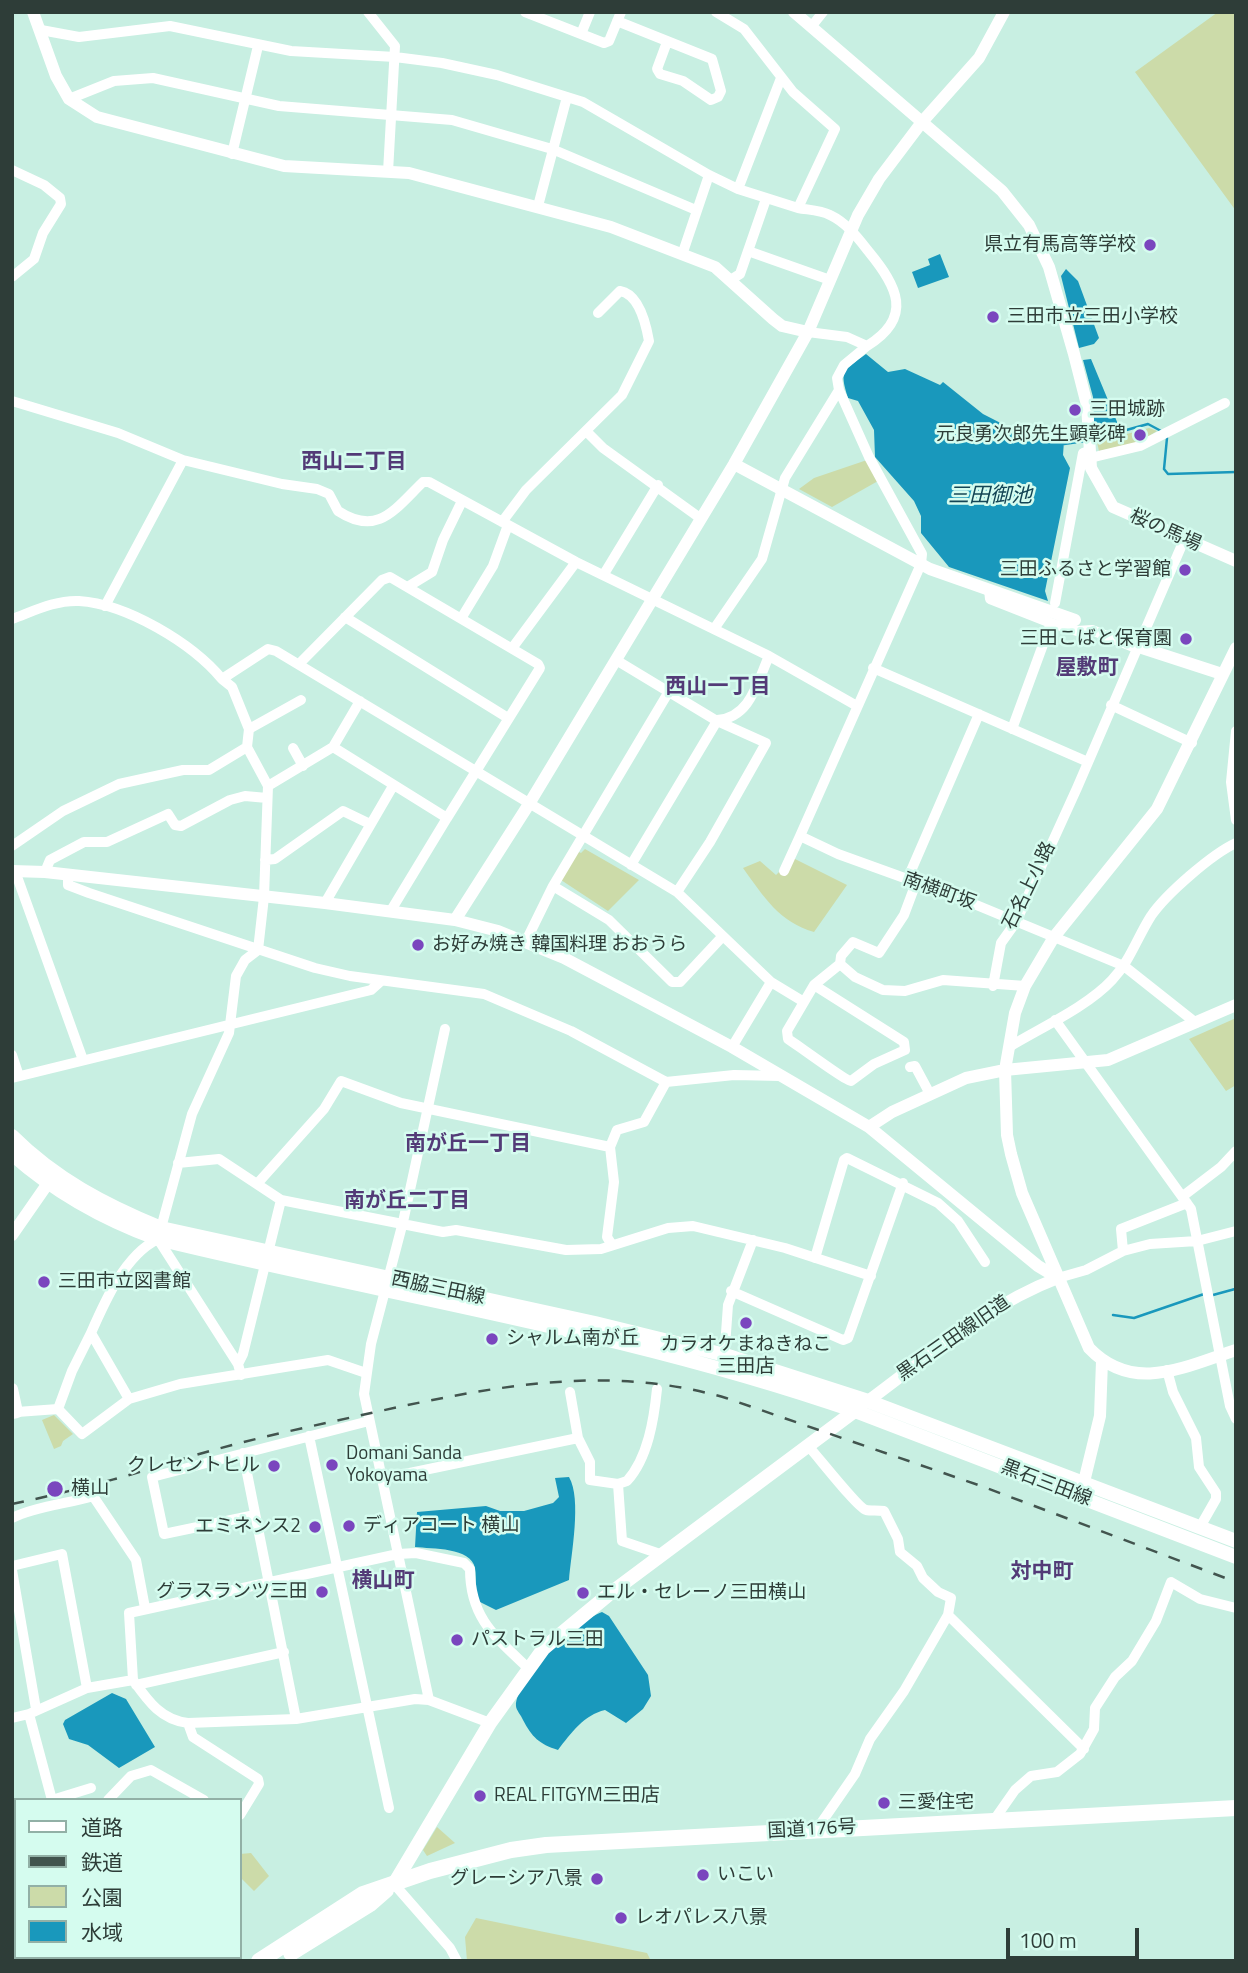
<!DOCTYPE html>
<html>
<head>
<meta charset="utf-8">
<style>
  body { margin:0 }
  #map { position:relative; width:1248px; height:1973px; overflow:hidden; background:#c8efe2; font-family:"Titillium Web","Noto Sans JP",sans-serif }
  canvas { display:block }
  .frame { position:absolute; inset:0; border:14px solid #2e3d38; pointer-events:none }
  .legend { position:absolute; left:14px; top:1798px; width:228px; height:161px; box-sizing:border-box; background:#d5fcef; border:2px solid #92b0a6; margin:0; padding:9px 12px; list-style:none; font-size:21px; color:#2e3d38 }
  .legend li { display:flex; align-items:center; gap:14px; height:35px }
  .legend b { width:35px; border:2px solid #92b0a6 }
  .scale { position:absolute; left:1006px; top:1928px; width:133px; height:32px; box-sizing:border-box; border:4px solid #2e3d38; border-top:0; padding-left:9px; font-size:21px; line-height:24px; white-space:nowrap; color:#2e3d38; -webkit-text-stroke:5px #d5fcef; paint-order:stroke }
</style>
</head>
<body>
<div id="map">
<canvas width="1248" height="1973"></canvas>
<div class="frame"></div>
<ul class="legend">
<li><b style="height:9px;background:#fff"></b>道路</li>
<li><b style="height:9px;background:#42544e"></b>鉄道</li>
<li><b style="height:19px;background:#ccdba9"></b>公園</li>
<li><b style="height:19px;background:#1998bc"></b>水域</li>
</ul>
<div class="scale">100 m</div>
</div>
<script>
const context = document.querySelector('canvas').getContext('2d');
context.lineJoin = 'round';
function fillPath(path, color) { context.fillStyle = color; context.fill(path, 'evenodd'); }
function trace(path, color, width, dash) { context.strokeStyle = color; context.lineWidth = width; context.lineCap = dash ? 'butt' : 'round'; context.setLineDash(dash || []); context.stroke(path); }
function write(font, color, halo, rows, align = 'center') {
  context.font = font + ' "Titillium Web","Noto Sans JP",sans-serif'; context.lineWidth = 5; context.setLineDash([]); context.textBaseline = 'middle'; context.strokeStyle = halo; context.fillStyle = color; for (const [text, x, y, turn = 0] of rows) {
    context.save(); context.translate(x, y); context.rotate((+turn || 0) * Math.PI / 180); context.textAlign = isNaN(turn) ? turn : align; if (halo) context.strokeText(text, 0, 0); context.fillText(text, 0, 0); context.restore();
  }
}
const green = new Path2D(`
  M1218,12H1236V211L1135,72Z
  M1149,428L1157,431L1136,444L1099,451L1097,442Z
  M867,460L878,481L832,507L799,489L814,478Z
  M585,849L639,880L608,911L561,880L577,851L581,853Z
  M793,858L847,885L814,932C779,922 764,897 743,868L760,861L776,875Z
  M1236,1018V1085L1226,1091L1189,1039Z
  M54,1415L73,1434L63,1441L61,1446L54,1449L42,1420Z
  M437,1827L455,1843L427,1856L423,1850Z
  M251,1853L269,1876L254,1891L240,1877V1854Z
  M476,1918L647,1953L651,1961H467L465,1937Z`);
const water = new Path2D(`
  M940,254L949,277L918,288L912,272L930,265L928,259Z
  M1066,269L1078,281L1099,338L1094,344L1079,348L1061,276Z
  M866,354L888,372L905,369L940,385L943,382L983,414L1028,437L1064,441L1063,455L1070,468L1045,591L1048,601L949,567L921,533V516L914,501L875,457L874,430L858,401L848,398C839,369 843,371 866,354Z
  M1091,359L1120,429L1114,430L1111,425L1100,428L1099,423H1094L1093,397L1083,360Z
  M569,1477C582,1499 571,1555 569,1580L496,1610L478,1601C474,1590 477,1579 475,1568C471,1547 432,1549 415,1547L417,1512L486,1506L500,1511H524L553,1503L559,1497L555,1478Z
  M602,1612L609,1616L648,1675L651,1696L643,1709L626,1723L605,1710C584,1715 571,1733 558,1750C539,1744 532,1737 523,1720C521,1715 516,1710 516,1706C516,1678 577,1621 602,1612Z
  M112,1693L126,1699L155,1747L119,1768L88,1745L69,1739L63,1724L65,1720Z`);
const stream = new Path2D(`
  M1167,438L1164,469L1168,474L1236,472
  M1094,439L1148,424L1163,432
  M1064,444L1085,441
  M1213,1295L1235,1289
  M1113,1315L1134,1318L1204,1294`);
const minor = new Path2D(`
  M368,12L395,46L388,172
  M525,12L604,43L609,41L621,12
  M716,12L744,29L793,92L835,129L798,208C809,210 820,210 830,215C847,223 858,238 869,252C897,286 914,317 867,346
  M617,21L712,59L721,91L718,97L711,100L683,81L660,74L657,69L667,42
  M811,27L823,12
  M41,30L79,37L170,26L291,51L395,57L442,63L497,75L583,102L709,175L738,189L798,208
  M581,34L590,12
  M69,99L114,81L153,78L279,106L452,120L552,149L696,210
  M232,154L258,46
  M12,170L44,185L60,198L61,204L43,233L34,259L12,277
  M738,189L781,78
  M538,206L567,97
  M748,251L830,280
  M683,252L709,175
  M732,279L740,274L766,199
  M808,332L847,337L867,346L844,365L837,378L839,390L869,457L922,554L921,564L800,836L838,854L957,897L1124,966L1196,1023
  M12,401L118,433L183,460L282,484L317,489L329,494L338,511C378,537 395,509 423,482H429L576,562L769,656L857,706
  M588,433L603,448L700,518
  M1090,458L1140,446L1225,403
  M502,522L526,490L622,395L649,341C646,324 639,294 620,291L598,313
  M604,574L658,485
  M409,586L432,572L443,540L462,501
  M989,590L990,599L1051,623L1077,631L1092,630L1136,648
  M1055,603L1083,453L1089,451
  M105,606L183,460
  M345,617L508,718
  M462,617L493,566L508,525
  M12,619C34,611 55,600 79,601C127,604 192,643 222,679L268,649L276,651L677,892L771,982L804,1002L814,985L904,1042L905,1050L874,1064L851,1081C846,1081 799,1046 788,1039L787,1031L804,1002
  M714,629L762,559L785,478L839,390
  M513,647L576,562
  M616,660L717,721L766,743L710,842L677,892
  M299,664L382,580L390,577L538,664L540,668L447,818
  M873,668L1088,762
  M222,679L232,687L249,729L247,747L268,786
  M1111,705L1192,743
  M717,720C750,718 757,683 769,656
  M249,729L301,700
  M1012,729L1051,623
  M1236,731L1231,782L1236,820
  M333,747L360,701
  M293,748L303,766
  M12,846L63,811L119,784L183,770H209L247,747
  M265,860L275,859L343,811L370,824
  M631,865L717,721
  M15,871L83,1060
  M784,871L800,836
  M45,872L50,860L84,842H107L168,814L175,825L181,826L230,800L245,796L267,798
  M68,875V885L89,893L315,968L350,976L484,994L571,1031L666,1082L734,1075L780,1076
  M907,880L979,714
  M553,886L609,920L672,982H680L722,937
  M325,903L393,786
  M526,941L553,886L668,693
  M840,964L841,956L853,942L879,953L904,915L916,883
  M814,985L840,964L855,977L883,990L905,991L943,980L1025,986
  M993,986L1001,943L1016,922L1077,788L1184,540
  M1055,1020L1191,1209L1230,1406L1236,1419
  M732,1047L771,982
  M1009,1047C1040,1028 1087,1007 1112,980C1130,961 1137,938 1151,916C1166,894 1212,854 1236,843
  M12,1055L19,1076
  M910,1067L915,1066L930,1094
  M12,1078L371,990L381,981
  M178,1163L219,1159L281,1200L443,1232L456,1230L566,1250L601,1249L668,1228L693,1226L785,1248L871,1276
  M257,1184L324,1109L341,1081L401,1103L610,1147
  M1183,1196L1221,1167L1236,1151
  M612,1245L607,1237L614,1182L610,1147L617,1130L644,1122L666,1082
  M1123,1251L1121,1229L1187,1203
  M815,1258L844,1160L847,1158L938,1203L958,1221L985,1262
  M1058,1278L1086,1270L1123,1251L1150,1244L1197,1241L1236,1231
  M731,1291L843,1340L848,1338L903,1183
  M724,1361L728,1305L753,1240
  M238,1364L243,1354L281,1200
  M1167,1370L1173,1392L1196,1438L1199,1467L1216,1493V1499L1200,1527
  M241,1375L238,1364L158,1239L192,1114L229,1033L236,976L245,960L258,950L264,897L268,786L333,747L447,818L390,912
  M129,1399L91,1333C105,1301 125,1255 158,1239
  M58,1409L72,1371L91,1333
  M17,1412L58,1409L82,1434L129,1399L180,1384L328,1360L366,1373
  M309,1436L389,1808
  M578,1438L590,1462V1480L618,1484L627,1481C648,1458 654,1419 657,1389
  M809,1447C819,1458 858,1508 866,1510C871,1511 878,1510 884,1511L898,1539L900,1552L917,1566L923,1578L938,1592L951,1598L948,1615L904,1691L870,1739L855,1774L817,1829
  M243,1453L296,1719
  M381,1479L578,1438L570,1392
  M618,1484L622,1541L663,1555
  M255,1515L164,1534L152,1477L369,1421
  M12,1518C37,1506 67,1504 93,1496L136,1560L145,1608
  M12,1566L62,1554L87,1688L29,1714L12,1718
  M12,1570L36,1709
  M948,1615L1084,1749
  M133,1680L129,1613L398,1554L416,1553L464,1563L470,1569C470,1617 494,1636 527,1667
  M136,1685L284,1652
  M87,1688L133,1680C148,1701 161,1720 188,1723L296,1719L415,1699L429,1700L490,1723
  M429,1700L364,1394L371,1344L403,1222L445,1029
  M29,1714L52,1800L91,1788
  M188,1723L193,1737L258,1779L259,1784L240,1815
  M108,1800L131,1776L151,1770L204,1800
  M994,1820L1015,1790L1031,1776L1057,1772L1080,1754L1094,1729L1095,1708L1115,1677L1132,1661L1156,1621L1171,1582L1200,1599L1236,1608
  M394,1884L450,1948L457,1961
  M111,1957L114,1961`);
const tertiary = new Path2D(`
  M33,12L56,76L69,99L97,117L284,166L409,173L611,227L715,267L773,319L782,326L808,332
  M794,12L972,165L1002,191L1029,225L1049,267L1074,354L1087,405L1091,468L1113,507L1236,561
  M734,464L930,569L1075,620
  M1142,648L1222,674
  M1236,648L1157,809L1054,937L1025,986L1015,1013L1005,1070L1007,1135L1011,1154L1022,1193L1089,1348C1133,1394 1184,1367 1236,1350
  M12,871L45,872L325,903L455,920L498,931L564,958L732,1047L869,1127L1038,1266L1058,1278
  M455,920L529,804L734,464L808,332L858,215L879,179L922,122L979,58L1004,12
  M869,1127L892,1112L966,1078L1005,1070L1108,1060L1236,1005
  M12,1235L53,1176
  M12,1389L17,1412L12,1413
  M868,1401C929,1356 987,1305 1058,1278
  M1082,1490L1100,1416L1102,1361`);
const secondary = new Path2D(`
  M868,1401L1236,1541
  M855,1411L1236,1557`);
const primary = new Path2D(`
  M12,1136C55,1179 105,1205 161,1228L595,1323L725,1355L868,1401
  M12,1154C56,1193 103,1219 158,1239C391,1296 628,1332 855,1411
  M394,1884L490,1723L544,1648L608,1595L860,1407`);
const trunk = new Path2D(`
  M291,1953L370,1904L386,1890
  M259,1961L363,1894L430,1871L511,1850L546,1845L1236,1808`);
const rail = new Path2D(`
  M12,1504C75,1491 135,1474 196,1455C254,1438 313,1426 371,1413C490,1387 606,1363 726,1398L984,1487L1236,1582`);
const markers = [
  [1150,245,7,"#7a46be"],
  [993,317,7,"#7a46be"],
  [1075,410,7,"#7a46be"],
  [1140,435,7,"#7a46be"],
  [1185,570,7,"#7a46be"],
  [1186,639,7,"#7a46be"],
  [418,945,7,"#7a46be"],
  [44,1282,7,"#7a46be"],
  [746,1323,7,"#7a46be"],
  [492,1339,7,"#7a46be"],
  [332,1465,7,"#7a46be"],
  [274,1466,7,"#7a46be"],
  [55,1489,9,"#7a46be"],
  [349,1526,7,"#7a46be"],
  [315,1527,7,"#7a46be"],
  [322,1592,7,"#7a46be"],
  [583,1593,7,"#7a46be"],
  [457,1640,7,"#7a46be"],
  [480,1796,7,"#7a46be"],
  [884,1803,7,"#7a46be"],
  [703,1875,7,"#7a46be"],
  [597,1879,7,"#7a46be"],
  [621,1918,7,"#7a46be"]
];
const poiNames = [
  ["県立有馬高等学校",1136,245,"right"],
  ["三田市立三田小学校",1007,317],
  ["三田城跡",1089,410],
  ["元良勇次郎先生顕彰碑",1126,435,"right"],
  ["三田ふるさと学習館",1171,570,"right"],
  ["三田こばと保育園",1172,639,"right"],
  ["お好み焼き 韓国料理 おおうら",432,945],
  ["三田市立図書館",58,1282],
  ["シャルム南が丘",506,1339],
  ["カラオケまねきねこ",746,1345,"center"],
  ["三田店",746,1367,"center"],
  ["Domani Sanda",346,1454],
  ["Yokoyama",346,1476],
  ["クレセントヒル",260,1466,"right"],
  ["横山",71,1489],
  ["ディアコート 横山",363,1526],
  ["エミネンス2",301,1527,"right"],
  ["グラスランツ三田",308,1592,"right"],
  ["エル・セレーノ三田横山",597,1593],
  ["パストラル三田",471,1640],
  ["REAL FITGYM三田店",494,1796],
  ["三愛住宅",898,1803],
  ["いこい",717,1875],
  ["グレーシア八景",583,1879,"right"],
  ["レオパレス八景",635,1918]
];
const streetNames = [
  ["桜の馬場",1165,531,24],
  ["石名上小路",1030,886,-64],
  ["南横町坂",939,892,20],
  ["西脇三田線",438,1289,12],
  ["黒石三田線旧道",954,1339,-35],
  ["黒石三田線",1046,1484,21],
  ["国道176号",812,1830,-3]
];
const neighbourhoodNames = [
  ["西山二丁目",354,463],
  ["屋敷町",1087,669],
  ["西山一丁目",718,688],
  ["南が丘一丁目",468,1145],
  ["南が丘二丁目",407,1202],
  ["対中町",1042,1573],
  ["横山町",383,1582]
];
const waterNames = [
  ["三田御池",990,497]
];
fillPath(green, '#ccdba9');
fillPath(water, '#1998bc');
trace(stream, '#1998bc', 2.5);
trace(minor, '#fff', 10);
trace(tertiary, '#fff', 12);
trace(secondary, '#fff', 14);
trace(primary, '#fff', 14);
trace(trunk, '#fff', 16);
trace(rail, '#42544e', 2.5, [12, 12]);
for (const [x, y, r, color] of markers) { const dot = new Path2D(); dot.arc(x, y, r, 0, 2 * Math.PI); context.fillStyle = color; context.fill(dot); trace(dot, '#d5fcef', 2.5); }
write('19px', '#2e3d38', '#d5fcef', poiNames, 'left');
write('19px', '#2e3d38', '#d5fcef', streetNames);
write('bold 21px', '#533b77', '#d5fcef', neighbourhoodNames);
write('italic 21px', '#144555', '#d5fcef', waterNames);
</script>
</body>
</html>
